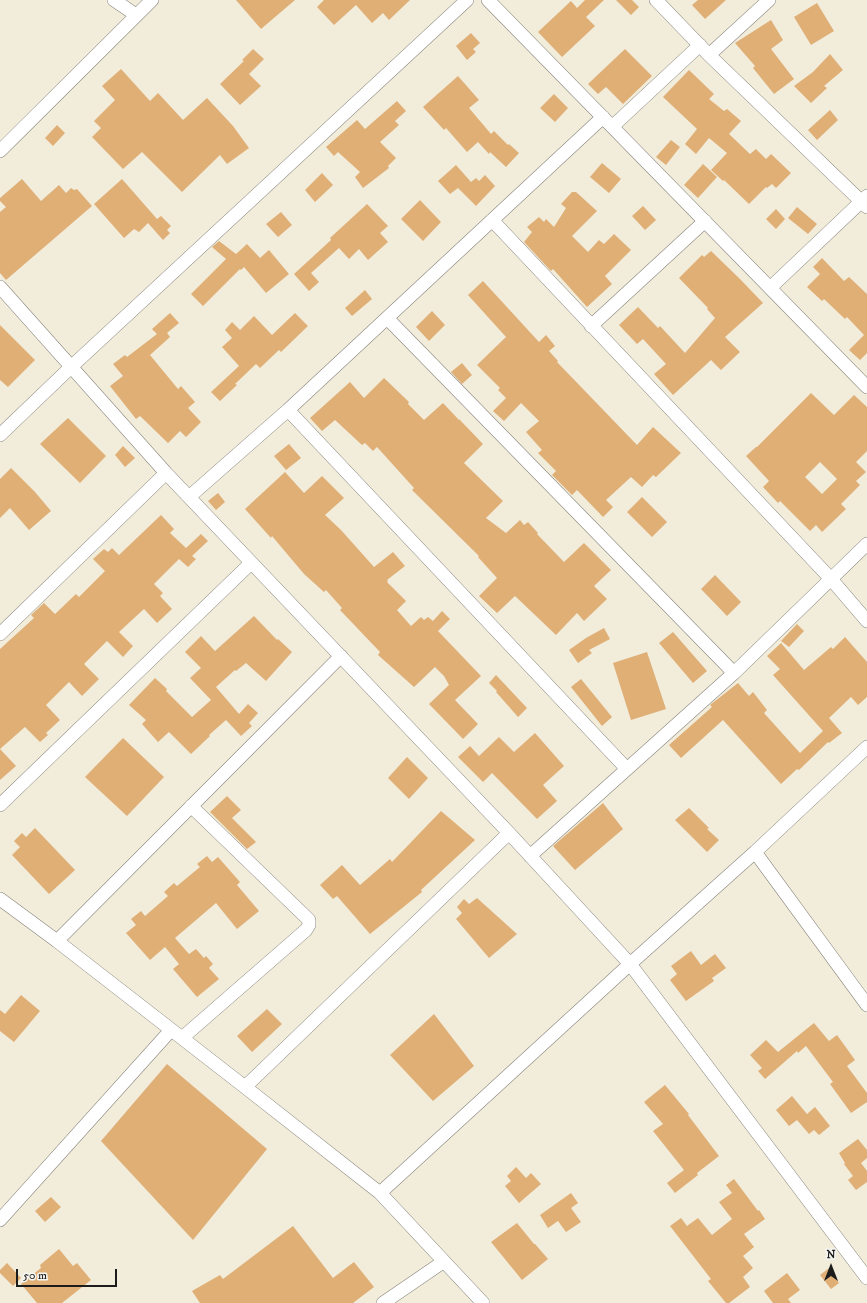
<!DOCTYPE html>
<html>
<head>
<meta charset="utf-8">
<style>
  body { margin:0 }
  #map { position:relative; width:867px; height:1303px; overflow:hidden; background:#f2ecdb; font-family:"IM FELL DW Pica",serif }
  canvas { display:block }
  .north { position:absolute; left:811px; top:1247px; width:40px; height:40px; -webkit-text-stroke:3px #f6f6f2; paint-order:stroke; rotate:0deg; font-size:11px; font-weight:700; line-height:16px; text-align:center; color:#1c1c1c }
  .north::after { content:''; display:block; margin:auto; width:14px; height:18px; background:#1c1c1c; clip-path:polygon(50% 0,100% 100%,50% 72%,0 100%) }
  .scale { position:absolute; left:16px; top:1269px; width:101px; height:18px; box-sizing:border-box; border:2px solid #1c1c1c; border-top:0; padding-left:5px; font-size:12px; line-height:14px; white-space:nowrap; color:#1c1c1c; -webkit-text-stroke:3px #f6f6f2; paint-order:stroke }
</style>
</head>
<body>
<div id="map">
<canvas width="867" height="1303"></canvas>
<div class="north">N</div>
<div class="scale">50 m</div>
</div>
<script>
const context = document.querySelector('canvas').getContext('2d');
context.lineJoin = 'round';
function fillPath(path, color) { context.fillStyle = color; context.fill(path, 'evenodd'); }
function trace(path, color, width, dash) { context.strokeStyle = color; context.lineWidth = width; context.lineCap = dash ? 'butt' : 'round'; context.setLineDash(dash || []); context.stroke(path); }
const building = new Path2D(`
  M236,0H295L261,29Z
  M324,0H410L389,20L383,13L372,23L356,5L334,25L317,7Z
  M585,0H604L586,17L595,26L562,57L538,32L571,1L577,8Z
  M616,0H632L639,7L631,15Z
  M698,0H726L705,19L692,5Z
  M817,3L834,31L811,45L794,17Z
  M771,20L783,40L771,49L794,79L774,94L753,68L755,66L735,43Z
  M471,33L480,43L473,49L476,52L467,60L456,46Z
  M253,49L264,59L249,74L261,86L240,105L220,84L244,61L242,60Z
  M625,49L652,76L623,104L606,87L598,94L588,84Z
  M830,54L843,70L824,86L827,88L811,103L794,86L813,72Z
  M121,69L150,101L158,93L183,120L207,98L233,126L249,148L227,164L220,155L182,192L142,152L123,169L92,137L101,128L94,121L115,100L102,86Z
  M689,70L714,94L709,99L724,111L727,109L741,121L729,134L750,154L756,149L766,159L771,154L791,173L776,188L772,184L767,188L766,187L749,204L724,180L723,181L711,170L727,153L709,138L696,154L685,144L697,129L663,97Z
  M458,76L479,100L469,108L491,134L494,131L508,145L509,144L519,153L506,167L490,152L489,154L478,142L467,152L446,128L444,130L423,107Z
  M554,94L568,108L555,122L540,108Z
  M397,101L406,111L395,121L399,125L380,142L396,158L388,166L389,168L363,188L355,177L360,172L338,152L334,156L326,147L357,120L365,129Z
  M830,110L838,120L817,140L808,130Z
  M57,125L65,133L53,146L45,138Z
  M671,140L680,147L666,165L656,157Z
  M602,163L621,179L609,193L590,177Z
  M703,164L717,177L698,198L684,185Z
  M456,165L471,182L476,178L479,181L485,175L495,186L476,206L458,188L450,194L438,181Z
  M322,173L333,185L315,202L305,190Z
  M22,179L41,201L59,185L66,193L71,188L74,190L77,189L92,206L6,280L0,273V212L6,207L0,201V198Z
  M122,179L157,219L161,216L171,226L167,230L170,233L163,240L148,223L139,232L134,229L124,238L94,204Z
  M572,192H576L597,211L572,236L588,252L599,240L604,244L614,234L631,250L605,276L612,284L587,307L553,269L551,271L524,242L532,232L527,227L539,217L544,222L546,219L554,227L566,208L561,204Z
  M420,200L441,222L423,241L401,219Z
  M367,204L388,226L380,233L388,242L368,260L359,249L349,259L339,248L311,273L319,282L309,291L294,274L331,240L330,238Z
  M643,206L656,220L645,230L632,216Z
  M797,207L817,224L808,234L788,218Z
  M776,209L785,219L776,229L766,219Z
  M281,212L292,225L278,237L266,224Z
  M219,241L236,254L247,244L260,258L269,250L289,274L266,293L244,267L241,270L240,269L203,306L191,294L226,259L212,247Z
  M711,251L740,279L763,303L725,337L740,352L721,370L711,360L673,395L654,374L666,364L643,339L637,344L619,325L638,307L658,328L660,326L685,353L715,318L707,309L708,308L679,278L702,255L704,257Z
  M822,258L844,281L849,277L867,294V353L860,360L849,350L864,335L847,317L845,319L824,299L822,301L807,287L820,274L813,267Z
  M483,281L539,342L546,335L555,346L549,351L558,361L557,362L637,445L653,427L681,453L656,477L653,475L642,487L631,477L606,500L613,507L603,517L577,490L572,495L552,475L556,471L538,453L542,450L526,432L539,421L521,403L504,421L493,411L506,398L498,390L500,388L477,365L506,337L468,295Z
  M365,290L372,299L352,316L345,308Z
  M432,311L445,325L429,341L416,327Z
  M170,313L179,323L167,333L170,337L150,355L178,389L181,386L195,402L188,408L201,422L186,437L180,431L168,443L140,416L136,419L110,386L123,376L113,364L125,355L127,357L157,334L152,329Z
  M295,313L308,326L281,352L279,350L260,368L256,364L235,384L237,385L220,401L211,392L239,366L222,347L232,338L225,330L232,322L240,330L254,316L272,335Z
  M0,325L35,360L8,387L0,380Z
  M462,363L472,375L462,384L451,372Z
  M384,378L409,402L408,404L424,420L443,403L459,420V419L483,444L464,463L503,501L486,518L506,533L520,520L524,525L528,522L538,533L537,534L564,562L584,543L611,570L594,586L607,599L584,621L577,613L556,635L515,596L497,613L479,596L497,578L478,557L479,556L412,490L414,488L377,447L373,451L365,443L362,445L335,420L322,431L310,418L350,382L364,398Z
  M811,393L834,415L854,395L867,407V451L856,462L866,472L856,481L860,485L841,504L846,509L822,532L816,525L810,531L780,501L778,503L763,487L769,481L746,456L756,447H757ZM820,462L837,479L822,494L805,477Z
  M68,418L106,456L80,483L40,444Z
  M289,444L301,458L286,470L274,456Z
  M123,446L135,458L125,467L115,455Z
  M11,468L35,492L51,511L29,530L10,508L0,518V479Z
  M285,472L304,493L322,476L344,498L325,515L341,530L374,567L393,552L405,566L387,580L388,581L387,582L406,601L397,610L411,626L421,617L424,620L428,617L433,621L442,611L450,619L438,631L481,676L455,700L478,724L463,739L429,704L449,685L444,676L435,667L414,687L378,655L380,652L340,610L342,608L326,590L324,592L304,574L272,536L271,538L245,509Z
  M218,493L225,502L216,510L208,501Z
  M642,497L667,522L652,537L627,512Z
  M161,515L174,529L170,533L186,548L201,534L208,541L192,556L196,559L188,567L179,559L154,584L163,593L160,596L172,609L157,623L144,609L119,632L133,646L123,657L107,641L84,664L99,679L82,696L69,682L46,705L60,720L46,733L48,735L40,742L25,727L0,749L16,766L0,780V649L34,618L31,615L44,603L55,614L76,594L79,597L105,571L93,559L104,549L108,552L112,548L119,555Z
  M715,575L741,602L727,616L701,589Z
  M254,616L277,640L278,639L292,652L266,681L246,663L236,671L235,670L216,687L239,714L248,704L258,713L249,723L252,726L241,736L226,720L209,735L210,736L191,754L169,732L158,742L142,724L146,720L129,705L155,678L167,689L166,691L192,717L211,700L190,678L201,668L185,652L201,636L215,651Z
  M797,624L804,631L789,647L781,641Z
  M604,628L610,639L589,650L592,653L578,663L569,650L586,638Z
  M673,632L707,671L693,683L659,643Z
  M845,637L867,662V697L858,705L851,697L829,718L842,733L829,743L828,742L799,770L797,769L781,784L723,720L681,758L669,745L712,707L710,705L738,683L749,696L753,692L767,710L764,713L800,753L823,731L773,675L780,669L767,656L781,643L804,670L831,647L833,649Z
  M647,652L666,709L631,720L613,663Z
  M496,675L527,708L518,717L496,692L497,691L489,683Z
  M581,679L612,717L602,726L571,687Z
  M535,733L564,766L543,785L557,801L537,819L492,773L483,782L458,757L470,746L479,756L499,737L514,752Z
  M123,738L164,777L127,816L85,777Z
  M407,757L428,778L409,799L388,778Z
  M227,796L241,810L232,818L256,842L247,849L210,812Z
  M603,803L623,829L575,870L553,846Z
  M689,808L709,828L707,829L719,840L707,852L675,820Z
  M441,811L475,840L421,890L422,892L370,934L337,896L333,899L320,885L342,865L360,885L390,859L392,862Z
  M35,828L75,870L49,894L12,855L20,847L14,841L22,833L26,837Z
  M207,856L212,862L218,857L240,882L237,885L259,911L237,929L216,903L175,938L189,954L196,949L204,958L206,956L213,964L209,968L219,979L197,997L173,969L179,964L165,947L150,960L126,933L136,925L131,919L141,911L145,916L168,896L164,892L174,883L177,886L200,867L197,864Z
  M477,898L517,934L489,958L456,919L462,913L457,907L464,899L469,904Z
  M691,951L701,965L715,954L726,968L712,978L714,981L686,1001L670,980L677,974L671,966Z
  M21,995L40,1011L14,1042L0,1031V1010L5,1014Z
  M267,1009L282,1024L252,1052L237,1036Z
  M434,1014L474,1066L433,1101L390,1055Z
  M814,1023L829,1041L837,1035L855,1060L847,1066L867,1093V1102L851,1113L830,1084L833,1082L806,1046L798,1053L797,1051L765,1079L758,1071L762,1068L750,1055L766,1040L778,1052Z
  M167,1064L267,1149L193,1240L101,1141Z
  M665,1085L689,1114L688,1115L719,1156L697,1173L698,1175L675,1193L667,1183L684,1170L653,1131L663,1124L644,1102Z
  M792,1096L807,1114L815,1107L830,1126L819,1135L814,1130L809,1134L797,1120L789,1126L776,1110Z
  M858,1139L867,1150V1158L861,1163L867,1171V1182L856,1190L848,1180L853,1176L844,1164L845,1163L839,1153Z
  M516,1167L526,1178L531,1173L541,1184L519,1203L505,1186L511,1181L507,1176Z
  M734,1179L758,1211L759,1210L765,1219L744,1234L754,1247L743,1256L753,1268L743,1277L750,1287L729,1303H726L708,1281L711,1279L670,1226L681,1218L687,1226L698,1218L712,1235L732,1219L719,1202L732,1193L726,1185Z
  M571,1193L578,1203L571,1208L581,1222L566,1232L558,1221L548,1228L540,1215Z
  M51,1197L61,1207L45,1222L35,1211Z
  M517,1223L534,1244H535L548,1259L522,1280L491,1242Z
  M293,1226L333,1278L354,1262L374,1287L353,1303H200L192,1291L220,1275L223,1279Z
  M59,1249L73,1266L77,1263L91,1280L62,1303H37L21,1284L41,1268L40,1265Z
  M7,1263L21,1278L13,1286L0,1273V1270Z
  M829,1268L839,1283L831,1289L820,1275Z
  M787,1273L800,1290L788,1299L791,1303H773L764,1291Z`);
const minor = new Path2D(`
  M114,0L136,15
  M488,0L867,387
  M656,0L709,55L867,207
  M709,55L769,0
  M613,126L700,45
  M0,151L152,0
  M492,220L831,579L867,621
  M0,287L166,473L509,833L630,964L867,1278
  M770,288L867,196
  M387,318L734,673
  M591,326L705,221
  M288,410L626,768
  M0,435L71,367L467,0
  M189,497L288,410L603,117
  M0,634L166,473
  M0,805L251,563
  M755,852L867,1005
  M530,856L734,673L867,544
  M0,899L57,941L245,1087L380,1193L483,1303
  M57,941L341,656
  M182,1038L306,930L309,925V920L191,806
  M245,1087L509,833
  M380,1193L630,964L755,852L867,747
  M0,1220L171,1030
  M383,1303L443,1262`);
fillPath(building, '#dfaf76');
trace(minor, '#87847c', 14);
trace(minor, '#fff', 13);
</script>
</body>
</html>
